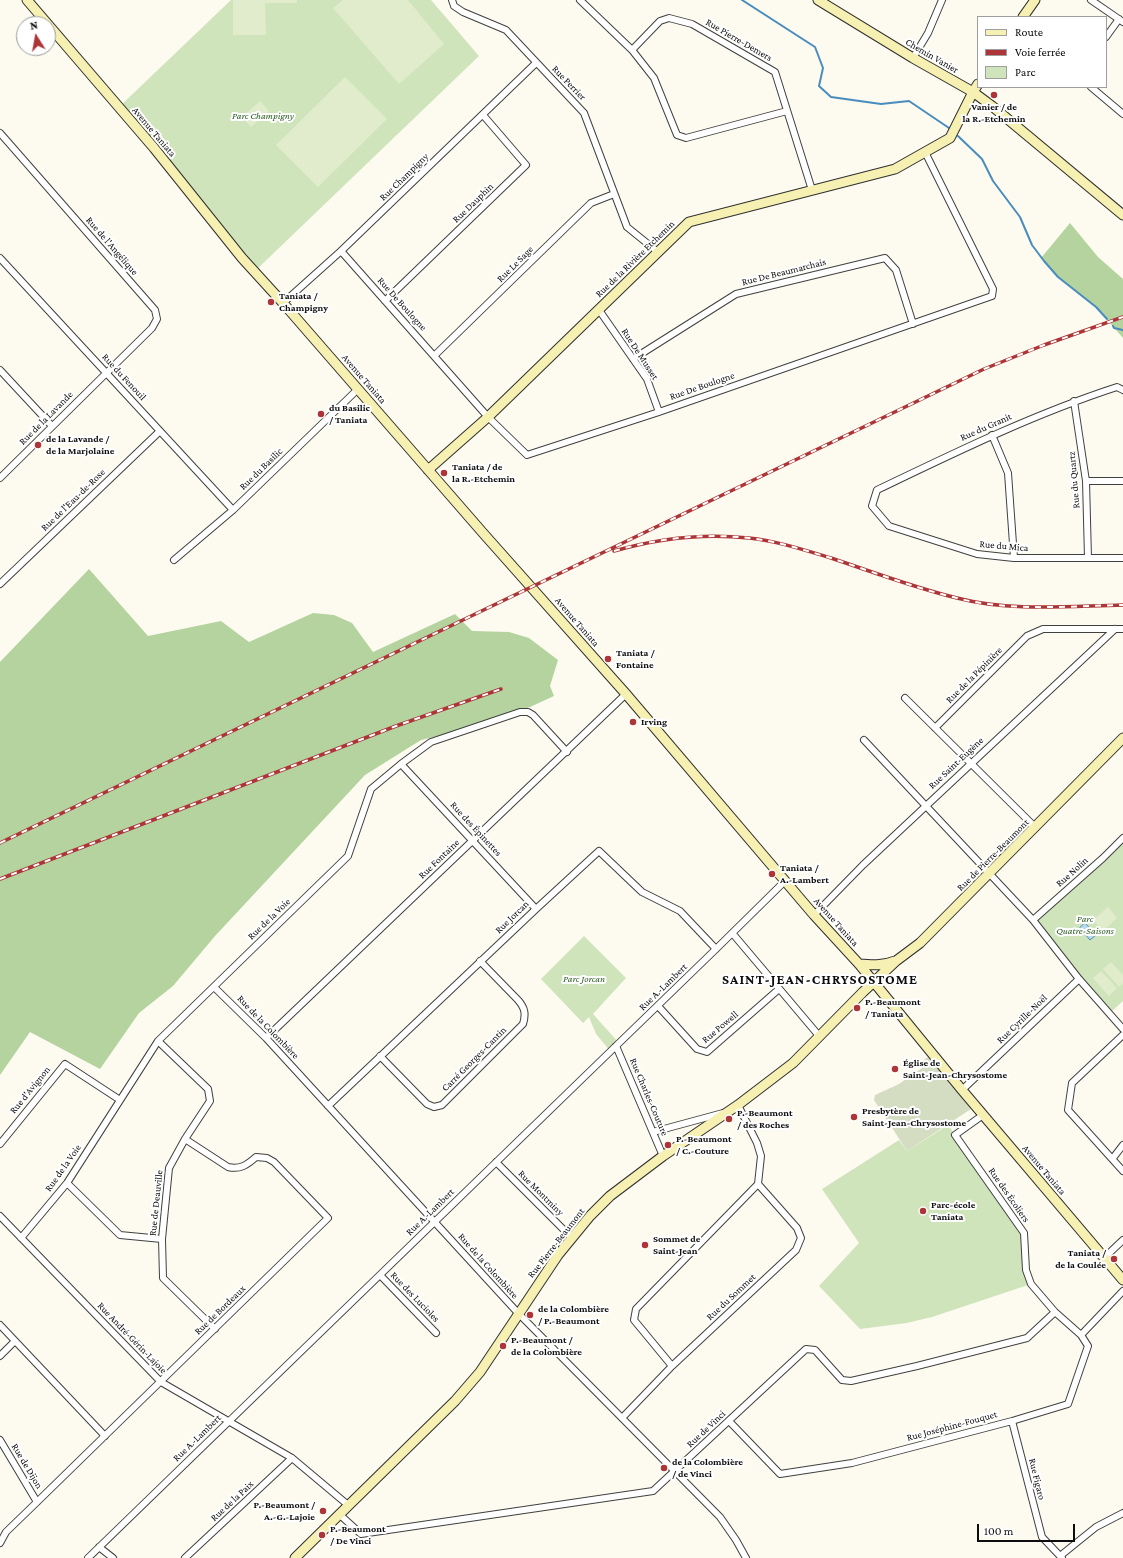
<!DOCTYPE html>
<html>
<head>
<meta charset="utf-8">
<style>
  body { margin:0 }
  #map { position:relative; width:1123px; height:1558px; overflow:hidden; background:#fdfbef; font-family:"Crimson Pro",serif }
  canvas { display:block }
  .legend { position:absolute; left:977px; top:16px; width:130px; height:72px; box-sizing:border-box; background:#fff; border:1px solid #9e9e9e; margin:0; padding:5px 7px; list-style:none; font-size:12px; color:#0d0d0d }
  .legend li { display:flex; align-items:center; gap:8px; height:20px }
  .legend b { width:20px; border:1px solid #9e9e9e }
  .north { position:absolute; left:16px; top:16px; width:40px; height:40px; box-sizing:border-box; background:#fff; border:1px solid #9e9e9e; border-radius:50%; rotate:349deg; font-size:11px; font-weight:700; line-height:16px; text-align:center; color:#0d0d0d }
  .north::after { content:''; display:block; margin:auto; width:14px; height:18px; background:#ad3537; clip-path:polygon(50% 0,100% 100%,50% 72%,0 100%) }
  .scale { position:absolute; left:977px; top:1524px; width:98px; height:18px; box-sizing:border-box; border:2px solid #0d0d0d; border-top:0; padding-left:5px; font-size:12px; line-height:14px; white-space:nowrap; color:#0d0d0d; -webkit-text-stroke:3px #fff; paint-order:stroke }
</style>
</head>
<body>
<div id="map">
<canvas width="1123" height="1558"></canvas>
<ul class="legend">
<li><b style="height:5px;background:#f6f0b2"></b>Route</li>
<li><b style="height:5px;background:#ad3537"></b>Voie ferrée</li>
<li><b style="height:11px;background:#d0e4bc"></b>Parc</li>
</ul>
<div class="north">N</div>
<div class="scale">100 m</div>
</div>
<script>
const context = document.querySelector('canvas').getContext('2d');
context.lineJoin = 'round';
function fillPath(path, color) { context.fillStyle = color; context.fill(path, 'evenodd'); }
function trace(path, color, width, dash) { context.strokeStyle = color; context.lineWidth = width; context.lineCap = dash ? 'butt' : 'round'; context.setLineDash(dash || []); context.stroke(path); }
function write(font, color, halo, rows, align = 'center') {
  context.font = font + ' "Crimson Pro",serif'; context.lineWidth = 4; context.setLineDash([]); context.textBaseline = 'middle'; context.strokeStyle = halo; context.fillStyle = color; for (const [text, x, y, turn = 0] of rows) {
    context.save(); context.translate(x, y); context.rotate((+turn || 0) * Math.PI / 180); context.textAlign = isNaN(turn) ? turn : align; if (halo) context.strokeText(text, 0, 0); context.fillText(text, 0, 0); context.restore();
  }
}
const green = new Path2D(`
  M231,0H431L479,56L254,272L119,107Z
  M1123,838V1001L1110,1013L1033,920Z
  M584,936L626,978L593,1014L619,1043L611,1052L596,1034L589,1017L583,1023L541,979Z
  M948,1125L1024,1233L1031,1284L932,1317L907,1323L860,1329L819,1286L859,1243L822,1189L899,1140L907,1151Z`);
const forest = new Path2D(`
  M1070,223L1098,257L1123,279V338L1096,307L1058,277L1041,258Z
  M89,569L148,636L221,621L249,642L313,613L334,615L352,623L373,652L455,614L472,631L509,632L529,638L558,660L550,686L554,696L530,707L442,735L421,740L365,775L215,936L173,986L139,1013L100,1069L30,1032L0,1075V662Z`);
const cemetery = new Path2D(`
  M928,1057L971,1109L907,1151L874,1100L875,1095L899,1084L922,1068L919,1063Z`);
const pitch = new Path2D(`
  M233,0H297V3H265L266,35H233Z
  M343,0H408L444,44L399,84L333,8Z
  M345,77L387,119L318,187L276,145Z
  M260,101L269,111L251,127L242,117Z
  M1108,907L1117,918L1103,931L1093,920Z
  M1111,962L1123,975V983L1119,987L1103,969Z
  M1101,971L1117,988L1109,996L1093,978Z`);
const water = new Path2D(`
  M1085,923L1096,935L1090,940L1080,928Z`);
const stream = new Path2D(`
  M742,0L815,47L823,68L819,86L831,97L881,104L909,101L949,128
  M958,136L982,159L993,181L1020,217L1032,245L1044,261L1058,277L1096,307L1107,319
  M1113,326L1114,328L1123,330`);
const street = new Path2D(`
  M452,0L454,6L463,12L506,30L584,113L627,227L658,252
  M580,0L632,50L654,78L677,135L686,138L787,111
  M1091,0L1123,22
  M1106,37L1119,19
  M632,50L660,21L669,18L692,24L775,72L812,190
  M913,58L928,33L942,0
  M1091,87L1123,114
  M0,133L155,310L157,319L152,328L0,478
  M341,251L488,417L527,455L659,412L992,296L993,289L925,152
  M0,258L233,510
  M385,301L526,165L483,115
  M283,303L341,251L536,63
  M599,310L647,379L659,412
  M434,356L591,203L614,194
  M633,359L736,294L885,258L896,270L913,324
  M0,370L52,426
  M1123,390L1117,387C1034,414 956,452 877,490L872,506L889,526L977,554L1014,558H1123
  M1074,401L1086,481L1088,558
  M992,435L1008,473L1014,558
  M1086,481H1123
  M174,560L233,510L358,389
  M0,584L160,431
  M905,698L1035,827
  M935,728L1027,636L1043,629H1123
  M864,740L1033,920L1079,979L1123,1029
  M401,764L536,909
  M814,915L863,865L1115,629
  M1033,920L1103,858L1123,838
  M733,934L820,1037
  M214,987L266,1038L518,1313L720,1517L736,1540L746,1558
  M658,1006L697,1049L707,1052L779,989
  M1123,1035L1072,1083L1068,1110L1123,1171
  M266,1038L626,694
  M158,1041L208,1089L210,1101L185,1139L169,1168L162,1239L163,1278L215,1329
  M616,1046L663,1156
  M380,1056L427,1104L434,1107L442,1105L523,1024C526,1014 525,1008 518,1000L480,961
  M962,1090L1079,979
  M328,1106L536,909L599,851L642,892L680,911L716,949
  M983,1115L955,1135L1024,1233L1026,1270L1031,1284L1055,1312L1081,1335
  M653,1132L723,1113
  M0,1144L65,1064L120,1100
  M1113,1158L1123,1145
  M496,1162L571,1237
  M67,1183L120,1235L162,1239
  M0,1216L161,1382L292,1458L348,1505
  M21,1238L67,1183L158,1041L348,856L371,789L401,764L431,742L520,712H528L533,715L567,752
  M1104,1258L1123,1240
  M380,1275L436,1333
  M0,1325L105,1436
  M0,1356L15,1341
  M672,1366L634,1320L636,1309L758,1184L761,1156L757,1143L738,1105
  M622,1418L672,1366L796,1250L801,1238L797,1228L758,1184
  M729,1421L780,1474L852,1463L1012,1421L1068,1404L1088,1346L1081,1335L1123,1291
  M1012,1421L1042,1537L1062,1558
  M0,1440L37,1502
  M339,1514L361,1534L653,1491L806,1349L815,1350L842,1380L851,1381L917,1366L1027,1338L1055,1312
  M0,1543L6,1532L37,1502L328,1218L274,1162L267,1158L256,1157C247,1165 240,1170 228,1167L185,1139
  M99,1547L113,1558
  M1060,1556L1096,1527L1123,1513
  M88,1558L716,949L785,881
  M185,1558L292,1458`);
const secondary = new Path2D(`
  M27,0L154,148L242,258L283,303L483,533L626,694L814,915L859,964L962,1090L1123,1280
  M818,0L913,58L973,92L992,106L1123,215
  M1023,17L1035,0
  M428,470L488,417L689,222L895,169L950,138L973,92L978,84
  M859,964C871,965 883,966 895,961
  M295,1558L455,1401L480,1372L558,1255L590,1216L610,1196L663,1156L738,1105L793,1063L863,992L896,961L920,943L1123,738`);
const rail = new Path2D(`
  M614,551C659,538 703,533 749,538C777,541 804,550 831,558C873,572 915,588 957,598C1011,612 1068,606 1123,605
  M0,843L984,369L1044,345L1123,317
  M0,879L396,726L501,689`);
const markers = [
  [994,95,4,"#ad3537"],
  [271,302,4,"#ad3537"],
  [321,414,4,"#ad3537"],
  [38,445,4,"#ad3537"],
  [444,473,4,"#ad3537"],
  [608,659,4,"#ad3537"],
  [633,722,4,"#ad3537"],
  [772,874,4,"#ad3537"],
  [857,1008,4,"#ad3537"],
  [895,1069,4,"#ad3537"],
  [854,1117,4,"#ad3537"],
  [729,1119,4,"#ad3537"],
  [668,1145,4,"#ad3537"],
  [923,1211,4,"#ad3537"],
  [645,1245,4,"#ad3537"],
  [1114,1259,4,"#ad3537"],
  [530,1315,4,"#ad3537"],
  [503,1346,4,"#ad3537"],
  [664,1468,4,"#ad3537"],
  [323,1511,4,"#ad3537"],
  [322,1535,4,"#ad3537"]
];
const streetNames = [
  ["Rue Pierre-Demers",739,40,30],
  ["Chemin Vanier",932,56,30],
  ["Rue Perrier",569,83,46],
  ["Avenue Taniata",154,132,50],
  ["Rue Champigny",404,177,-44],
  ["Rue Dauphin",473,203,-44],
  ["Rue de l'Angélique",112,246,49],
  ["Rue de la Rivière Etchemin",635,259,-44],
  ["Rue Le Sage",515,264,-45],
  ["Rue De Beaumarchais",784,272,-14],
  ["Rue De Boulogne",402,304,48],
  ["Rue De Musset",640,354,57],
  ["Rue du Fenouil",124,377,47],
  ["Avenue Taniata",364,379,49],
  ["Rue De Boulogne",702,386,-19],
  ["Rue de la Lavande",46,418,-45],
  ["Rue du Granit",986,427,-24],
  ["Rue du Basilic",261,469,-44],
  ["Rue du Quartz",1074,480,-95],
  ["Rue de l'Eau-de-Rose",73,500,-44],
  ["Rue du Mica",1004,546,5],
  ["Avenue Taniata",577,622,49],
  ["Rue de la Pépinière",974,675,-45],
  ["Rue Saint-Eugène",956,763,-43],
  ["Rue des Épinettes",476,829,47],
  ["Rue de Pierre-Beaumont",993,855,-45],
  ["Rue Fontaine",439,859,-44],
  ["Rue Nolin",1072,872,-42],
  ["Rue Jorcan",512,917,-44],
  ["Rue de la Voie",269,919,-44],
  ["Avenue Taniata",836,922,48],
  ["Rue A.-Lambert",663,987,-44],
  ["Rue Cyrille-Noël",1022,1019,-44],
  ["Rue de la Colombière",268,1027,46],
  ["Rue Powell",720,1027,-40],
  ["Carré Georges-Cantin",474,1059,-45],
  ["Rue d'Avignon",30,1090,-51],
  ["Rue Charles-Couture",649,1097,67],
  ["Rue de la Voie",63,1168,-55],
  ["Avenue Taniata",1044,1170,50],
  ["Rue Montminy",541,1193,45],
  ["Rue des Écoliers",1009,1195,55],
  ["Rue de Deauville",156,1203,-84],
  ["Rue A.-Lambert",430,1212,-44],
  ["Rue Pierre-Beaumont",556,1243,-52],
  ["Rue de la Colombière",488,1266,48],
  ["Rue des Lucioles",415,1297,46],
  ["Rue du Sommet",731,1297,-43],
  ["Rue de Bordeaux",220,1310,-44],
  ["Rue André-Gérin-Lajoie",132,1338,46],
  ["Rue Joséphine-Fouquet",952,1426,-15],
  ["Rue de Vinci",706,1429,-43],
  ["Rue A.-Lambert",197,1438,-44],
  ["Rue de Dijon",27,1466,59],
  ["Rue Figaro",1037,1479,76],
  ["Rue de la Paix",232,1501,-43]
];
const poiNames = [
  ["Vanier / de",994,107,"center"],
  ["la R.-Etchemin",994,119,"center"],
  ["Taniata /",279,296],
  ["Champigny",279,308],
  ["du Basilic",329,408],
  ["/ Taniata",329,420],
  ["de la Lavande /",46,439],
  ["de la Marjolaine",46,451],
  ["Taniata / de",452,467],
  ["la R.-Etchemin",452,479],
  ["Taniata /",616,653],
  ["Fontaine",616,665],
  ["Irving",641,722],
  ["Taniata /",780,868],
  ["A.-Lambert",780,880],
  ["P.-Beaumont",865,1002],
  ["/ Taniata",865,1014],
  ["Église de",903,1063],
  ["Saint-Jean-Chrysostome",903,1075],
  ["Presbytère de",862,1111],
  ["Saint-Jean-Chrysostome",862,1123],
  ["P.-Beaumont",737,1113],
  ["/ des Roches",737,1125],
  ["P.-Beaumont",676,1139],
  ["/ C.-Couture",676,1151],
  ["Parc-école",931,1205],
  ["Taniata",931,1217],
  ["Sommet de",653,1239],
  ["Saint-Jean",653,1251],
  ["Taniata /",1106,1253,"right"],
  ["de la Coulée",1106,1265,"right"],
  ["de la Colombière",538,1309],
  ["/ P.-Beaumont",538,1321],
  ["P.-Beaumont /",511,1340],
  ["de la Colombière",511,1352],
  ["de la Colombière",672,1462],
  ["/ de Vinci",672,1474],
  ["P.-Beaumont /",315,1505,"right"],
  ["A.-G.-Lajoie",315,1517,"right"],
  ["P.-Beaumont",330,1529],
  ["/ De Vinci",330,1541]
];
const parkNames = [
  ["Parc Champigny",263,116],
  ["Parc",1085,919],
  ["Quatre-Saisons",1085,931],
  ["Parc Jorcan",584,979]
];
const districtNames = [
  ["SAINT-JEAN-CHRYSOSTOME",820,980]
];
fillPath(green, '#d0e4bc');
fillPath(forest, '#b4d39e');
fillPath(cemetery, '#d4ddc2');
fillPath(pitch, '#e1eccd');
fillPath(water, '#b9d9ef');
trace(water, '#498cbe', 1);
trace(stream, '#498cbe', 2);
trace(street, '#404040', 8);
trace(secondary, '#2f2f2f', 11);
trace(street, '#fff', 6);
trace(secondary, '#f6f0b2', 9);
trace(rail, '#ad3537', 3.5);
trace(rail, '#fff', 2, [6]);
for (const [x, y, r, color] of markers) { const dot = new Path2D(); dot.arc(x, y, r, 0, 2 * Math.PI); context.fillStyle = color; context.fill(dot); trace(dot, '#fff', 1.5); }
write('10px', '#0d0d0d', '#fff', streetNames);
write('bold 10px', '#0d0d0d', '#fff', poiNames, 'left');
write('italic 10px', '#2f5d25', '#fff', parkNames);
context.letterSpacing = '1px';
write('bold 14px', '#0d0d0d', '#fff', districtNames);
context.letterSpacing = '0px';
</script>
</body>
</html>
